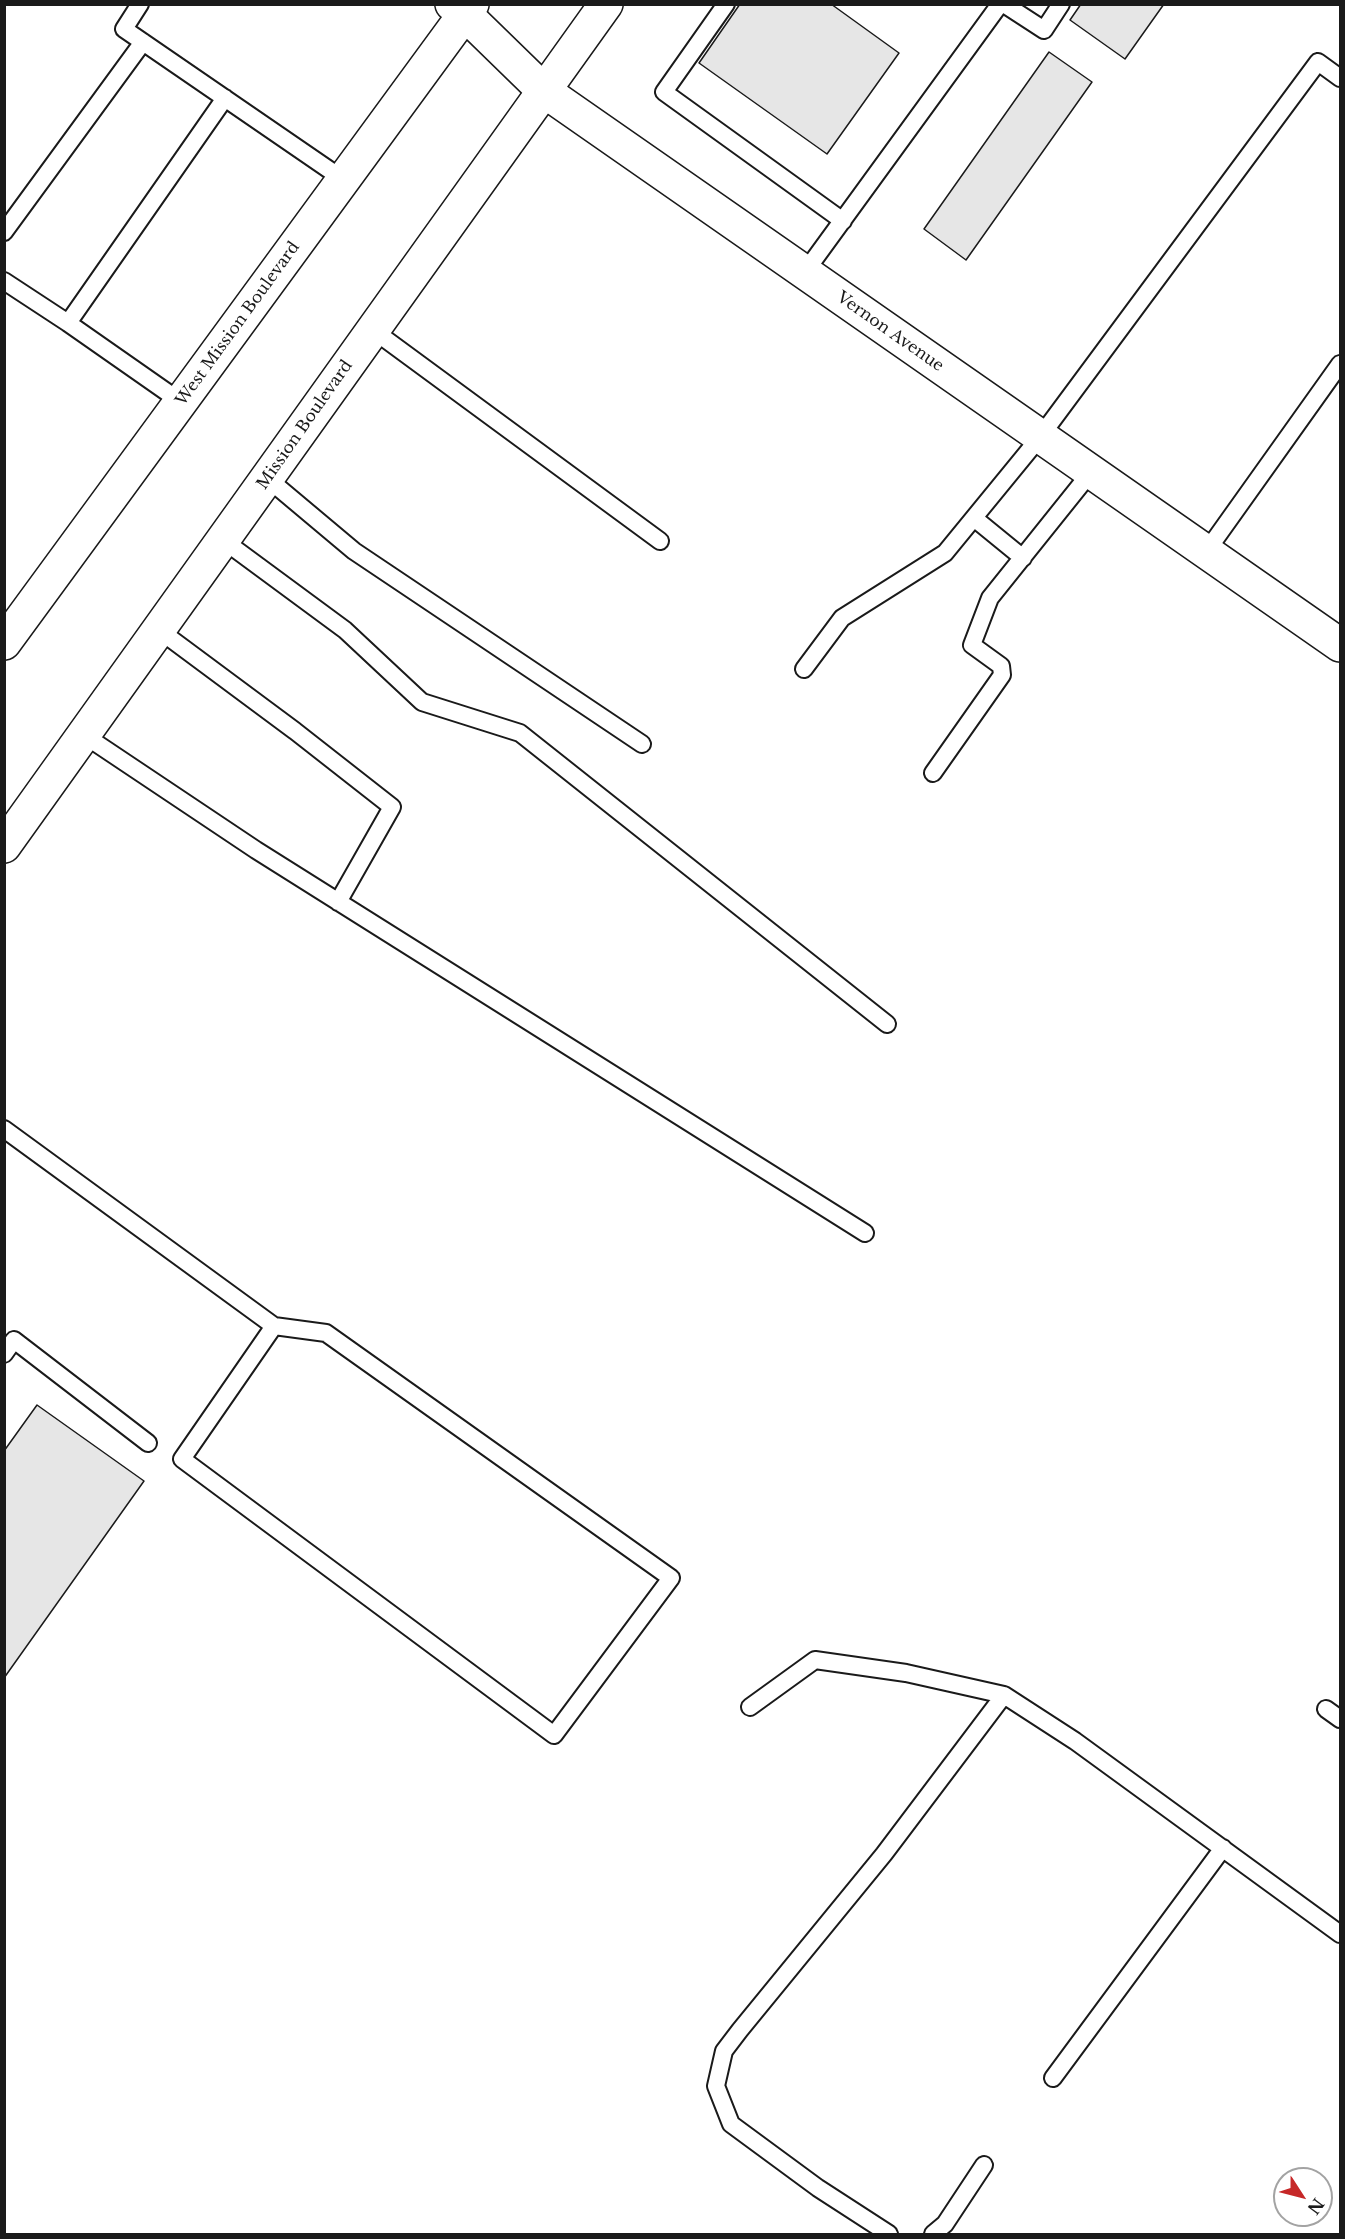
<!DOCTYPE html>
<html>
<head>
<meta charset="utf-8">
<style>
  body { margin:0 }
  #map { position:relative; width:1345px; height:2239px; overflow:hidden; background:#fff; font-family:"Libre Baskerville",serif }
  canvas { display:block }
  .frame { position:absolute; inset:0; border:6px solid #1a1a1a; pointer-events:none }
  .north { position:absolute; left:1273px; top:2167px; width:60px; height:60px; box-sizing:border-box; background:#fff; border:2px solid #a3a3a3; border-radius:50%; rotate:126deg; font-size:16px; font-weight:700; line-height:24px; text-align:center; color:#1a1a1a }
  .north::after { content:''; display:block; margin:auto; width:21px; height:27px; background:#c62828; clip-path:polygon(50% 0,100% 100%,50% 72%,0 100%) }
</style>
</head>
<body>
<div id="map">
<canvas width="1345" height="2239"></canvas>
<div class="frame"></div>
<div class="north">N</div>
</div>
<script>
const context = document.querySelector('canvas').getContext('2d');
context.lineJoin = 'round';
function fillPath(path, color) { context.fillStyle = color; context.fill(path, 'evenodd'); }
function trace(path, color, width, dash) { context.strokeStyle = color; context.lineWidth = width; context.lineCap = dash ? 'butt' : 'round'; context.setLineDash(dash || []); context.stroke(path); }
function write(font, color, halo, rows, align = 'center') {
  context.font = font + ' "Libre Baskerville",serif'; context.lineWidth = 4.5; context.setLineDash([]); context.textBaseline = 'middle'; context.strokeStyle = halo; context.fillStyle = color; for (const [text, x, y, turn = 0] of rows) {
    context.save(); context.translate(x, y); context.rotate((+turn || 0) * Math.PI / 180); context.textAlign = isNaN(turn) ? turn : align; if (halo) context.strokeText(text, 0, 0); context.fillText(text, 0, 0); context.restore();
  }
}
const building = new Path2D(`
  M740,4H831L899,53L827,154L699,63Z
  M1081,4H1164L1125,59L1070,20Z
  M1049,52L1092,82L966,260L924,229Z
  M37,1405L144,1481L4,1678V1451Z`);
const lane = new Path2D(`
  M140,4L124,29L344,180
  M726,4L664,92L843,221
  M1004,4L1044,30L1061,4
  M4,232L143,42
  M805,272L1000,4
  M4,281L68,323
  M373,330L660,541
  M181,402L68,323L225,98
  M267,478L354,551L642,744
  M974,518L1023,558
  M223,540L345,630L422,702L520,733L887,1024
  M1206,552L1340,364
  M159,630L295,731L392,807L338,902
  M804,669L842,618L945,553L1040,437L1318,62L1340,78
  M84,735L256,850L865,1233
  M933,773L1002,675L1001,666L972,645L990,598L1091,472
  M4,1129L274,1326L326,1333L671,1578L554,1735L182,1459L274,1326
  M4,1354L14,1340L148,1443
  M750,1707L815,1660L906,1673L1004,1695
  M1326,1709L1340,1719
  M1053,2078L1223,1848
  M889,2234L818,2188L731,2124L716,2086L724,2051L740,2030L884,1854L1004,1695L1075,1741L1340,1934
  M933,2234L945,2224L984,2165`);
const secondary = new Path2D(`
  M452,4L465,14L543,90L1340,645`);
const primary = new Path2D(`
  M4,643L472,4
  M4,846L606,4`);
const streetNames = [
  ["West Mission Boulevard",238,324,-54],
  ["Vernon Avenue",890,332,35],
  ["Mission Boulevard",305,425,-55]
];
fillPath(building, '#e6e6e6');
trace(building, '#1a1a1a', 1.5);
trace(lane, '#1a1a1a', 20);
trace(secondary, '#1a1a1a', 36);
trace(primary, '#1a1a1a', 36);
trace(lane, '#fff', 16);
trace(secondary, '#fff', 33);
trace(primary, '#fff', 33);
write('16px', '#1a1a1a', '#fff', streetNames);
</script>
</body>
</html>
